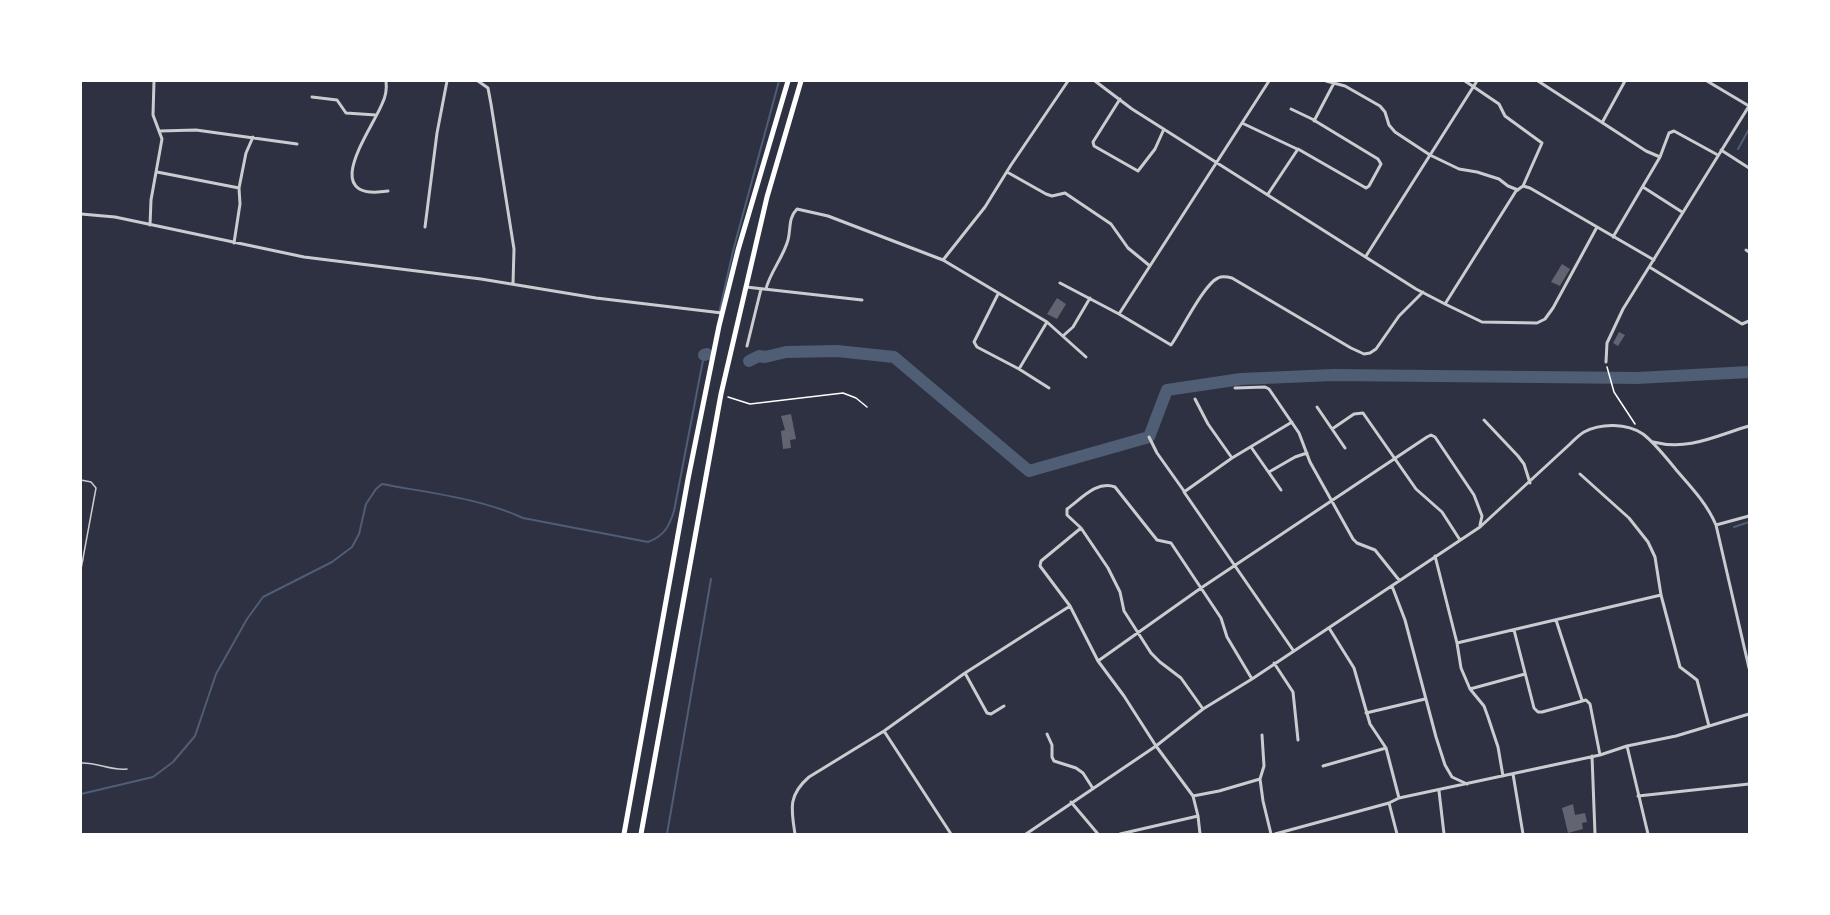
<!DOCTYPE html>
<html>
<head>
<meta charset="utf-8">
<style>
  body { margin:0 }
  #map { position:relative; width:1830px; height:915px; overflow:hidden; background:#2d3142; font-family:"Space Grotesk",sans-serif }
  canvas { display:block }
  .frame { position:absolute; inset:0; border:82px solid #fff; pointer-events:none }
</style>
</head>
<body>
<div id="map">
<canvas width="1830" height="915"></canvas>
<div class="frame"></div>
</div>
<script>
const context = document.querySelector('canvas').getContext('2d');
context.lineJoin = 'round';
function trace(path, color, width, dash) { context.strokeStyle = color; context.lineWidth = width; context.lineCap = dash ? 'butt' : 'round'; context.setLineDash(dash || []); context.stroke(path); }
function fillPath(path, color) { context.fillStyle = color; context.fill(path, 'evenodd'); }
const stream = new Path2D(`
  M1738,149L1749,129
  M719,313L733,251L779,81
  M1734,527L1749,522
  M81,794L153,777L173,762L195,736L216,674L247,619L263,597L332,562L352,547L359,534L366,504L376,489L382,484C429,493 480,498 523,518L648,542C664,536 669,527 674,511L704,355
  M667,834L711,579`);
const river = new Path2D(`
  M704,355L707,354
  M749,361L759,356L765,357L786,352L837,351L894,357L1029,471L1149,437L1167,390L1241,379L1333,375L1637,378L1749,372`);
const building = new Path2D(`
  M1562,264L1570,269L1560,286L1551,282Z
  M1057,298L1066,304L1057,319L1047,314Z
  M1619,332L1625,335L1618,346L1613,343Z
  M791,414L796,439L790,440L791,448L783,449L781,431L785,430L781,416Z
  M1573,804L1575,815L1585,813L1587,822L1582,823L1583,829L1568,833L1562,808Z`);
const path = new Path2D(`
  M1607,367L1614,392L1635,424
  M728,397L750,404L843,393L856,398L867,407`);
const service = new Path2D(`
  M81,480L91,482L96,488L81,569
  M81,763C97,762 110,771 127,769`);
const minor = new Path2D(`
  M386,81C387,89 386,96 382,104C371,131 317,202 388,191
  M478,81L488,88L491,104L514,249L513,284
  M1095,81L1132,109L1416,289L1445,304L1482,322L1537,323L1545,319L1553,308L1597,227
  M1326,81L1345,86L1380,106L1385,112L1389,125L1395,132L1430,155L1459,169L1477,172L1499,179L1508,186L1518,190
  M1465,81L1499,104L1505,116L1542,143L1523,186
  M1538,81L1646,151L1660,157L1669,133L1674,131L1716,154
  M1707,81L1749,106
  M312,97L337,100L346,113L376,115
  M1120,99L1093,142L1094,146L1138,171L1155,149L1164,129
  M1314,121L1334,83
  M1603,121L1625,81
  M1242,123L1297,149
  M160,131L196,130L297,144
  M1721,150L1749,168
  M157,172L239,188L240,204L234,243
  M1007,172L1046,194L1052,196L1065,193L1111,224L1128,248L1150,266
  M1643,187L1682,212
  M239,188L246,153L253,137
  M1268,194L1298,149L1366,188L1369,186L1381,164L1378,159L1312,119L1291,109
  M81,214L115,217L304,257L481,279L596,298L722,313
  M150,225L151,200L162,139L153,115L154,81
  M425,227L437,133L447,81
  M1613,237L1660,157
  M1746,250L1749,252
  M1366,256L1477,81
  M943,260L1047,322L1086,357
  M1651,268L1742,324L1749,321
  M1060,283L1119,314L1171,345C1181,331 1204,284 1218,278C1222,276 1228,277 1232,278L1351,348L1364,354L1370,353L1376,349L1399,316L1423,292
  M746,287L862,300
  M766,289C770,272 783,258 788,240C791,229 788,218 797,209L828,216L943,260L985,207L1011,165L1068,81
  M998,294L974,342L977,347L1019,369L1049,388
  M1445,304L1516,191L1523,186L1530,188L1654,260
  M1119,314L1269,81
  M1064,335L1073,327L1090,298
  M747,346L761,289
  M1606,362L1607,343L1623,309L1749,106
  M1019,369L1047,322
  M1235,388L1265,387L1269,389L1299,433L1310,462L1353,539L1357,543L1375,550L1399,580
  M1195,399L1208,424L1232,458
  M1317,407L1345,448
  M1484,420L1518,456L1524,464L1530,483
  M1292,422L1232,458L1184,492L1293,650
  M1332,429L1354,414L1363,413L1416,489L1442,512L1460,540
  M1149,437L1157,453L1184,491
  M1653,442C1689,451 1715,436 1749,426
  M1251,447L1281,490
  M1269,472L1295,457L1307,453
  M1580,474L1629,518L1648,542L1655,557L1661,595L1680,667L1697,680L1709,726
  M1716,525L1749,516
  M1081,528L1041,561L1040,566L1070,606L1098,661L1124,696L1156,746L1193,796L1198,816L1200,834
  M1435,556L1457,643L1461,668L1470,689L1484,706L1488,717L1498,747L1503,776
  M81,560H82
  M1392,586L1405,620L1436,737L1445,765L1452,777L1467,784
  M1556,620L1582,700
  M1329,628L1354,668L1370,724L1386,748L1399,798
  M1514,630L1534,708L1538,712H1542L1586,700L1590,704L1600,755
  M1457,643L1661,595
  M1098,661L1201,588L1427,437L1431,435L1435,437L1474,495L1482,516L1480,525
  M1274,663L1293,692L1298,740
  M965,673L987,713L991,714L1004,706
  M1470,689L1525,674
  M1203,709L1181,678L1160,662L1151,653L1124,611L1120,592L1108,568L1081,528L1067,515V509C1081,499 1097,480 1115,487L1157,540L1171,543L1221,618L1227,637L1252,679
  M1366,713L1425,699
  M884,731L951,834
  M1047,734L1052,745V757L1054,761L1076,768L1083,773L1092,787
  M1627,746L1648,834
  M1592,756L1595,834
  M1323,766L1386,748
  M1513,774L1523,834
  M1260,779L1263,801L1271,834
  M1439,791L1444,834
  M1193,796L1219,791L1260,779L1264,766L1262,735
  M1638,796L1749,784
  M1071,802L1098,834
  M1389,803L1397,834
  M795,834C791,809 788,795 809,777L884,731L965,673L1070,606
  M1026,834L1156,746L1203,709L1252,679L1480,527L1570,444C1574,440 1579,435 1584,432C1601,423 1627,423 1643,434C1656,444 1667,459 1678,472C1692,488 1707,504 1716,525L1749,668
  M1120,834L1198,816
  M1275,834L1389,803L1399,798L1600,755L1627,746L1676,736L1749,714`);
const trunk = new Path2D(`
  M624,834L688,479L719,326L738,250L788,81
  M641,834L721,394L767,197L801,81`);
trace(stream, '#4f5d75', 2);
trace(river, '#4f5d75', 12);
fillPath(building, '#626471');
trace(path, '#fff', 1.5);
trace(service, '#caccd0', 1.5);
trace(minor, '#caccd0', 3);
trace(trunk, '#fff', 5);
</script>
</body>
</html>
